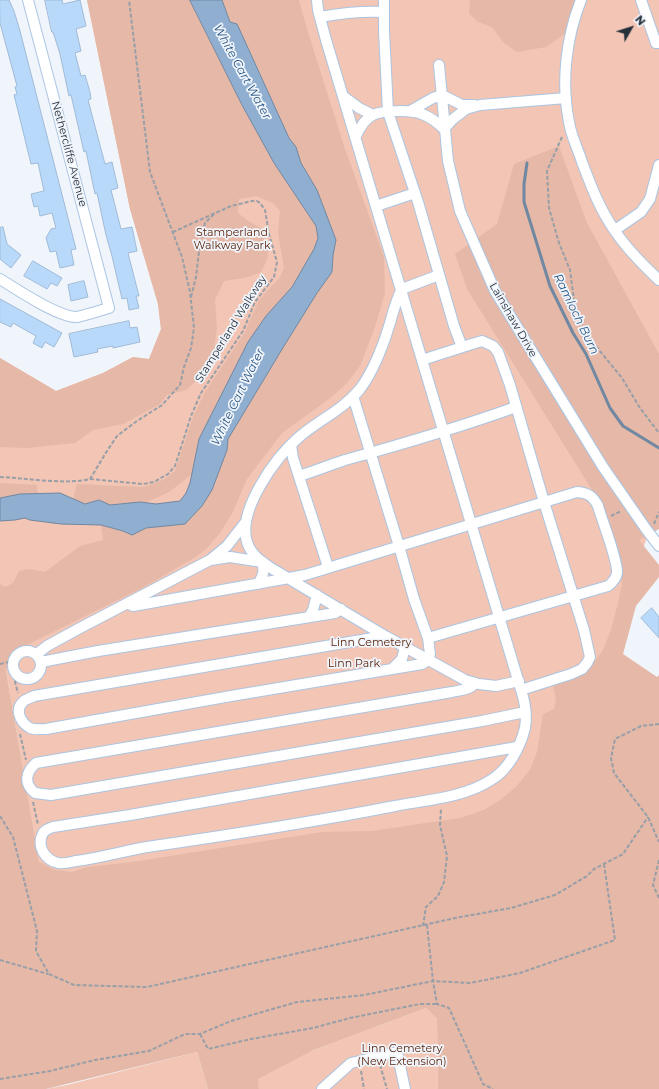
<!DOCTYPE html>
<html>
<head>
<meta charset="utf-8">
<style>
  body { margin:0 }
  #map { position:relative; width:659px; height:1089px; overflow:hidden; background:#f0f5fb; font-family:Montserrat,sans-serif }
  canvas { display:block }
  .north { position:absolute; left:611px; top:8px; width:40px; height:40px; -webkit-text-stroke:3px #f0f5fb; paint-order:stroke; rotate:51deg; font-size:11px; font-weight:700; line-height:16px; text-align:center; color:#252f3a }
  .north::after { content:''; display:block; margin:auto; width:14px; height:18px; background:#252f3a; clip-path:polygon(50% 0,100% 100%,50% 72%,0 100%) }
</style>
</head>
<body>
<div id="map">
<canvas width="659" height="1089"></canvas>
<div class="north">N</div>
</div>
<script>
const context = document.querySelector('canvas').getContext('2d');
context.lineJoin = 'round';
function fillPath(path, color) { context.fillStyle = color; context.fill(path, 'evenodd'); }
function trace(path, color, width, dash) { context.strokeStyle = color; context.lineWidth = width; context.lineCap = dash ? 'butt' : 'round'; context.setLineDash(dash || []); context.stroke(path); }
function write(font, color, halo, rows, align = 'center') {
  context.font = font + ' Montserrat,sans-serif'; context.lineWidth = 3.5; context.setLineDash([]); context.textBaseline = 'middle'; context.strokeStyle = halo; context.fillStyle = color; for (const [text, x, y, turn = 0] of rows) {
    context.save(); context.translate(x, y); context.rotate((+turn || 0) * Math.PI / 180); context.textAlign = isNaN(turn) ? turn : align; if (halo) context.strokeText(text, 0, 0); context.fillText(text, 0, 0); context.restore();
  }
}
const green = new Path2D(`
  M87,0H659V510L643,548L577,784L54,952L6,671L10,658L0,648V358L56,391L103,373L133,357L149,359L161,329L158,304L130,209Z
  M426,1008L437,1019L438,1089H259L257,1079L314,1050Z
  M197,1052L208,1089H46L67,1085Z`);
const forest = new Path2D(`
  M87,0H190L242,105L274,163L316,226L318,238L314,249L292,287L266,316L199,439L192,474L169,492L147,502L109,505L99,500L85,504L73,499L77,484L144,487L165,479L175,471L193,417L205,392L244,334L259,300L280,277L284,268L278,233L280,211L273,203L256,196L239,199L238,213L248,221L264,230C268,250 272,255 260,273L244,278L224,281L215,300L217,328L214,351L197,380L186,390L167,395L160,404L123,424L93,430L75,443L27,448L0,447V358L56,391L103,373L133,357L149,359L161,329L158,304L130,209Z
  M222,0H299L307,29L345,149L384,257L385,293L375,327L360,366L346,384L329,399L282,433L247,479L233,512L220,533L206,549L197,556L146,586L21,648L10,658L6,671L39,862L55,870L72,872L88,867L132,862L322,832L372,831L460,818L484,810L500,800L516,787L530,770L537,752L543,714L554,709L556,699L553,685L588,669L602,652L611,630L618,603L622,584L619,560L602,506L467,289L455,254L497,224L514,164L559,146L587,223L659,354V529L639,540L659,565V577L636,606L623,654L657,677L659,675V1089H438L437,1019L426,1008L314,1050L258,1079L259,1089H208L197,1052L46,1089H0V584L5,587L13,583L19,571L29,569L45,572L80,546L103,540L101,525L123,531L132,535L146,528L185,524L212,490L227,450L228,439L284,346L317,293L332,272L333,255L336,240L317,190L301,163L296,147L289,138L237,24L230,22Z
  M470,0H575L566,33L546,47L517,52L504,43L492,27L478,22L469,13Z
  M0,483L37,485L38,494H20L0,498Z`);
const water = new Path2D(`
  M190,0H222L230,22L237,24L289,138L296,147L301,163L317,190L336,240L333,255L332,272L317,293L284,346L228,439L227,450L212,490L202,506L185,524L146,528L132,535L123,531L101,525L61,524L30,520L25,518L15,520L0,521V498L20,494L60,493L85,504L99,500L110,505L140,502L156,504L180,501L186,493L190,483L199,439L248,342L266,316L292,287L314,249L318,238L316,226L274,163L242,105Z`);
const stream = new Path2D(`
  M527,163L524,184V202L550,286L573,333L586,354L610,408L623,426L659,448`);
const building = new Path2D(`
  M0,0H9L14,11L20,31L76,249L71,250L74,265L60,268L56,251L50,252L46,238L51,229L56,228L52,213L40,216L38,206L34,207L31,194L44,191L38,163L31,164L21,123L14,95L17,94L15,87L17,86L0,23Z
  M45,0H62L63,4L80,0L86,26L76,29L81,51L75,53L81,76L85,75L90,92L91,99L88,100L105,164L112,162L118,188L111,190L121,229L132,227L137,251L128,253L139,296H136L139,308L129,310L127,298L122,299L112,256L106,235L97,193L95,194L86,151L84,152L71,95L69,96L60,54L53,32H52Z
  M3,227L7,244L21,255L11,268L0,259V228Z
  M33,261L62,278L57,286L51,283L47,289L24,276Z
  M84,281L88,297L71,301L68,285Z
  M0,299L62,333L54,347L45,342L42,348L33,343L36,336L13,323L11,327L0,322Z
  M129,321L130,328L137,327L140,342L113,348V346L97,349L98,352L74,357L69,334Z
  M652,608L659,617V638L641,618Z`);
const path = new Path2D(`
  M562,137L547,171L549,208L559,243L570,270L575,308L586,334L622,378L640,408L659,433
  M191,297L196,277L200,243L205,223L214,214
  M0,477C25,478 67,485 90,479L107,451L117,436L137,421L162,405L180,385L184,367L191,348L194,328L190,292L182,257L150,172L129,0
  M90,479L143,484L154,482L168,474L175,466L191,416L201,393L243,331L255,302L274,277L277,262L269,234L265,210L260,203L257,201H252L231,206L173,232
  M611,516L621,511
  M654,524L659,512
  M0,664L13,661
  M16,675L15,682L18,693
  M659,724L641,726L615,739L611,758L614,773L648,817L659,842
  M20,734L26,760
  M33,802L38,825
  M0,816L13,837L37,931L36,951L49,974L74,985L147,987L455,918L511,908L555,895L587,876L594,869L623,854L648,817
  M659,860L653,885L659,898
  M427,925L433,981L437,1004L449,1008L483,1084L493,1089
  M423,926L426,907L438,896L444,882L447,856L440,825L441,809
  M0,960L48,974
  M200,1034L208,1049L251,1039L313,1028L350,1018L420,1004H437
  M380,1065L387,1089
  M361,1071L364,1089
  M0,1079L50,1071L95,1060L149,1051L185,1034H200L231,1021L297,1002L364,995L433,981L470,983L520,973L615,940L604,864`);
const minor = new Path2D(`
  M317,0L318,10L326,40L521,690C525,702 527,716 525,728C520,748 508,770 491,780C463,798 426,800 395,806C313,822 230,835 147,847C123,851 100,858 76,861C71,862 64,864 58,863C45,860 36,846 43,833C45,830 50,828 53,827L130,815L517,747
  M384,0V31L388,112L418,202L454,326L462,347
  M581,0C566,38 561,82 569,122C571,136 578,149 582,162C591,186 600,210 615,231C627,249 643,265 659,280
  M641,0L656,43H659
  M320,17C342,13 362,11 384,12
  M439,65L448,161L460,211L495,291L603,467L646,529L659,546
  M343,96L359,108L373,115
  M410,111L433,98L442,95L462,105H474
  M356,136C359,129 365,119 373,115C382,110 412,110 422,114C430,117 438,123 444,129L453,119L466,109L480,105L566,98
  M376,206L415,193
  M615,230L641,212L650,199L659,165
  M439,275L402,289C396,300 393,312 390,323C384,344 373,372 360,389C343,410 317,421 298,438C275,458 237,511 247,542C251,555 261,561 271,568L385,636L465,680L479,684L496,686L519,681
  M0,279C16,289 59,318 77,317C87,315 99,311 109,308L28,0
  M422,360L472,344L482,341L493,346L498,352L510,385L544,502L584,630L590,657L587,663L582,669L571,674L521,690
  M353,396L399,546L414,599L428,638L430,654L428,660L422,664L231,696L46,729C41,729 35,730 30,728C21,723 14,710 23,702C25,699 31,698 34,696L373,638L379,637L382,634
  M291,445L293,458L328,567
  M299,476C315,471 330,465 345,460C403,444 460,427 516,407
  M211,560L230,557L262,562C265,571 263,576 258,584
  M127,603L133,606L289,578L305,575L577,492C588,493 593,496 598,506C602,521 618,560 617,573C616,579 612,583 608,586L428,638
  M309,617L313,610L317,595
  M13 665a14 14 0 1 1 28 0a14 14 0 1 1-28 0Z
  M37,654L47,646L78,629L210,560L227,546L245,523
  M41,662L98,651L335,613L341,609
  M393,668L402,659L405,647
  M475,683C470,690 460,690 452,692L36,763C26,772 23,783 35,793L51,795L482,721L525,712
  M322,1089L351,1063L397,1052L405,1089`);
const streetNames = [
  ["Nethercliffe Avenue",69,154,75],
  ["Lainshaw Drive",513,320,60],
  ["Stamperland Walkway",231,329,-58]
];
const parkNames = [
  ["Stamperland",232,233],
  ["Walkway Park",232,246],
  ["Linn Cemetery",371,643],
  ["Linn Park",354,664],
  ["Linn Cemetery",402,1049],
  ["(New Extension)",402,1062]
];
const waterNames = [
  ["White Cart Water",242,72,61],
  ["Ramloch Burn",576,314,64],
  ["White Cart Water",238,397,-64]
];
fillPath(green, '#f2c5b4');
fillPath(forest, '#e5b8a7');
fillPath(water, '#90aecf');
trace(water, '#7088a2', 1);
trace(stream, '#7088a2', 3);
fillPath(building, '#b9d9fb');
trace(building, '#a0bad6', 1);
trace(minor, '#abc5e2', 12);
trace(path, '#989fa8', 2, [4, 2]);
trace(minor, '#fff', 10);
write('11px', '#252f3a', '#f0f5fb', streetNames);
write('11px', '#5b240c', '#f0f5fb', parkNames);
write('italic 12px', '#2c5885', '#f0f5fb', waterNames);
</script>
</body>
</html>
